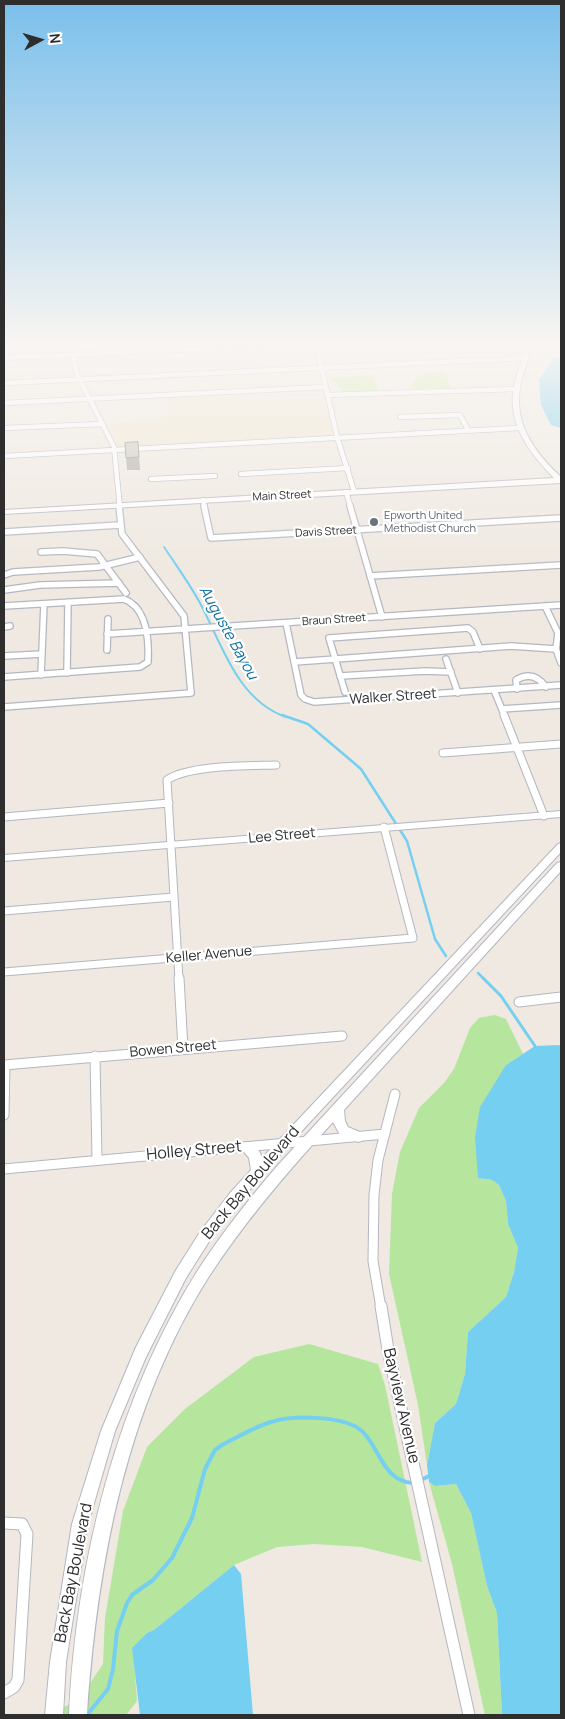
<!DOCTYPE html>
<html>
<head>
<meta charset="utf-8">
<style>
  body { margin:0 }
  #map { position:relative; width:565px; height:1719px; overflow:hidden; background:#efe9e1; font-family:Manrope,sans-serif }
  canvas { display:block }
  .frame { position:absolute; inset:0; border:5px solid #2e2e2e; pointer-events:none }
  .north { position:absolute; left:15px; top:15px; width:50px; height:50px; -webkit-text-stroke:4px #fff; paint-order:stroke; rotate:84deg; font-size:14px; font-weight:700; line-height:20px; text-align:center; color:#2e2e2e }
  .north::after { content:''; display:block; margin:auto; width:18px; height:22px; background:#2e2e2e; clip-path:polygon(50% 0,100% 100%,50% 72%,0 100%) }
</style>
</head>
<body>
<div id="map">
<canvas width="565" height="1719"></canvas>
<div class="frame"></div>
<div class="north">N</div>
</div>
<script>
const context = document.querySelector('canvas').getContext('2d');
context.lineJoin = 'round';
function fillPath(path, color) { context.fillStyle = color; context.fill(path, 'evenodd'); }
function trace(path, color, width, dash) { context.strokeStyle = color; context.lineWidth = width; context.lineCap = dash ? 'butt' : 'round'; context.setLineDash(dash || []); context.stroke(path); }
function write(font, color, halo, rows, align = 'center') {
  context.font = font + ' Manrope,sans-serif'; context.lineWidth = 4.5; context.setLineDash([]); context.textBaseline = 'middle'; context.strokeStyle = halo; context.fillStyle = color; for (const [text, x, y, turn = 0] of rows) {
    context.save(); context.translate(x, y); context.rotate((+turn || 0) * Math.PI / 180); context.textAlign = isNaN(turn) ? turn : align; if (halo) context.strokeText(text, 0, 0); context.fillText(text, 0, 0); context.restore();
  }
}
const education = new Path2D(`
  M236,393L238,401L324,398L333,436L119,447L109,425L168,415L166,396Z`);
const green = new Path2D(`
  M495,1015L506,1019L523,1054L506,1065L478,1178L492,1180L499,1185L506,1201L508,1224L518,1248L514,1272L506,1297L468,1332L465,1374L456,1404L435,1423L427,1465L418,1405L389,1274L392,1194L400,1152L419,1108L444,1083L454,1069L470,1028L479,1018Z
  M309,1344L378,1364L385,1385L422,1562L362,1547L314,1544L277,1547L234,1565L154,1630L147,1633L133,1648L137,1701L126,1715H40L66,1706L80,1698L103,1664L105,1618L123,1511L147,1447L185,1409L254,1357Z
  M429,1482L435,1486L456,1484L471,1513L487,1586L497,1613L502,1715H485L452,1564Z`);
const pitch = new Path2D(`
  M431,372H445L451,388L413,389L411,385L417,377Z
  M370,375L374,376L379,392H343L330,378Z`);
const water = new Path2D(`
  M561,357V428L551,425L541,405L539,380L554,358Z
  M559,1045L561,1046V1715H502L497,1613L487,1586L471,1513L456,1484L435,1486L429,1482L427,1465L435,1423L456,1404L465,1374L468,1332L506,1297L514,1272L518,1248L508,1224L506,1201L499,1185L492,1180L478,1178L475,1137L480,1107L506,1065L535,1046Z
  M234,1565L241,1574L253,1715H140L132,1648L147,1633L154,1630Z`);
const streamFar3 = new Path2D(`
  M164,547C176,565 189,583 200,603C222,644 237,700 286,717`);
const streamFar2 = new Path2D(`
  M282,715L308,724L361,769L407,841L435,939L446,956
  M478,973L484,979`);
const streamFar1 = new Path2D(`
  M483,978L501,996L535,1046`);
const stream = new Path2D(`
  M421,1480L429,1476
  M87,1715L108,1689L113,1669L117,1631L127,1603L132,1595L153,1580L172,1558L192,1518L205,1469L215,1450L222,1445C238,1437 254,1427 271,1422C293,1415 348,1415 364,1433C380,1451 385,1482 413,1483`);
const streetFar4 = new Path2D(`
  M159,340L160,351
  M4,342L52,340
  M316,343L337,437L354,491
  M73,355L77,374L114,447L120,508
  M4,358L385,340
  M4,383L526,358
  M327,395L516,389
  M4,403L326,387
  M400,417L460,415L468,430
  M4,428L102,424
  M4,456L518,428
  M241,474L348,468
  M151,479L215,476
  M346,492L351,508
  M203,500L205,508`);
const streetFar3 = new Path2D(`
  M204,506L211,538L561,518
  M350,506L382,617
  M4,532L120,525
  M41,552L63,551L97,554L126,593
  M4,575L13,572L99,567L140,557
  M370,576L561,565
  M4,590L40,585L119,583
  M4,606L124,599C148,608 149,641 148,662L140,667L4,677
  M545,606L558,633L556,649L561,663
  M286,623L301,695L305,699L314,702L561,685
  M4,627L10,626
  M107,634L561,605
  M107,650L108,619
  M4,656L42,654
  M446,659L458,693
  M295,662L511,646L556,649
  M67,673L68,602
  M41,675L44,604
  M340,676L425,671L451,672
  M517,689L516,680C528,673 538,676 546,687
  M494,690L505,717
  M345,692L329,638L468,628L473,632L480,649
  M4,707L191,693L184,616L122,534L119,506
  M502,709L561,705`);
const streetFar2 = new Path2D(`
  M504,715L544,816
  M443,753L561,744
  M4,817L169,803
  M4,911L173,897
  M4,972L413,938L384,827
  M179,979L167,780C189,765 248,766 276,765`);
const streetFar1 = new Path2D(`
  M179,978L183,1049
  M519,1002L561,997
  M95,1056L97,1160
  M4,1065L342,1036
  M4,1115L5,1065
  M4,1169L385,1134
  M381,1308L373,1261L374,1195L378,1160L395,1094`);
const street = new Path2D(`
  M381,1306L388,1350L469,1715
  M4,1523L22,1524L27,1534L18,1680L14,1687L4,1693`);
const secondary = new Path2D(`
  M525,340H531V346C529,359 524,370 521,383C512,422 534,452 561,477V483L4,514V510L554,478C528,452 505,421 515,382C518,368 525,355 525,340Z
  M561,811V817L4,861V855Z
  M561,843V852L286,1148L240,1201L210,1240L186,1278L146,1357L115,1431L88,1524L66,1662L63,1715H45L50,1662L72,1524L101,1431L136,1347L176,1270L200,1232L230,1193L251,1170L249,1158L240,1147L242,1143C251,1140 260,1149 262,1158L558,844Z
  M561,862V871L344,1110L345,1121L348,1127L362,1133L364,1137L362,1141L358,1142L340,1135L333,1122C288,1171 244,1222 208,1278C126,1408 97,1564 87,1715H69C76,1563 116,1400 198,1270C222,1233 249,1199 278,1165L557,863Z`);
const wall = new Path2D(`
  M138,442L140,470H127L125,443Z`);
const building = new Path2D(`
  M138,442L139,457L126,458L125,443Z`);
const markers = [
  [374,522,5,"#6b7280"]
];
const farStreetnames = [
  ["Main Street",282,496,-3],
  ["Davis Street",326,532,-3],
  ["Braun Street",334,620,-4]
];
const farWorshipnames = [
  ["Epworth United",384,516],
  ["Methodist Church",384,529]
];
const streetNames = [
  ["Walker Street",393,697,-4],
  ["Lee Street",282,836,-5],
  ["Keller Avenue",209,955,-5],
  ["Bowen Street",173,1049,-5]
];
const waterNames = [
  ["Auguste Bayou",228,633,61]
];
const nearStreetnames = [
  ["Holley Street",194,1151,-5],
  ["Back Bay Boulevard",251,1183,-50],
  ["Bayview Avenue",401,1406,77],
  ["Back Bay Boulevard",74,1573,-79]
];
fillPath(education, '#f0e6d1');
fillPath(green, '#b6e59e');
fillPath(pitch, '#c9ec9a');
fillPath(water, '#75cff0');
trace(streamFar3, '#75cff0', 2);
trace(streamFar2, '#75cff0', 2.5);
trace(streamFar1, '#75cff0', 3);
trace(stream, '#75cff0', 4);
trace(streetFar4, '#b4b7c1', 6);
trace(streetFar3, '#b4b7c1', 8);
trace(streetFar2, '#b4b7c1', 9);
trace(streetFar1, '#b4b7c1', 11);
trace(street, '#b4b7c1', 13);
trace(secondary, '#b4b7c1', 2);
trace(streetFar4, '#fff', 4.5);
trace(streetFar3, '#fff', 5.5);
trace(streetFar2, '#fff', 7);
trace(streetFar1, '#fff', 9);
trace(street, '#fff', 11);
fillPath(secondary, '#fff');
fillPath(wall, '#afaba4');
fillPath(building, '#cbc7bf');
trace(building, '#8e8b86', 1);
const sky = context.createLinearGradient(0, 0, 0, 581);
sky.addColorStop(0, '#7abfeb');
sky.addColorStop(0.59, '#f8f5f2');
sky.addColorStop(1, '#f8f5f200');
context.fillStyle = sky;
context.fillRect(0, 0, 565, 581);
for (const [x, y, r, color] of markers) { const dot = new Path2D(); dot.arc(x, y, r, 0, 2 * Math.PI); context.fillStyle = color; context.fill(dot); trace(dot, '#fff', 2); }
write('11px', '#2e2e2e', '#fff', farStreetnames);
write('11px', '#5b616d', '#fff', farWorshipnames, 'left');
write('14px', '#2e2e2e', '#fff', streetNames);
write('italic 15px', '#0d6fa3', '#fff', waterNames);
write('16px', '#2e2e2e', '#fff', nearStreetnames);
</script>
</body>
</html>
